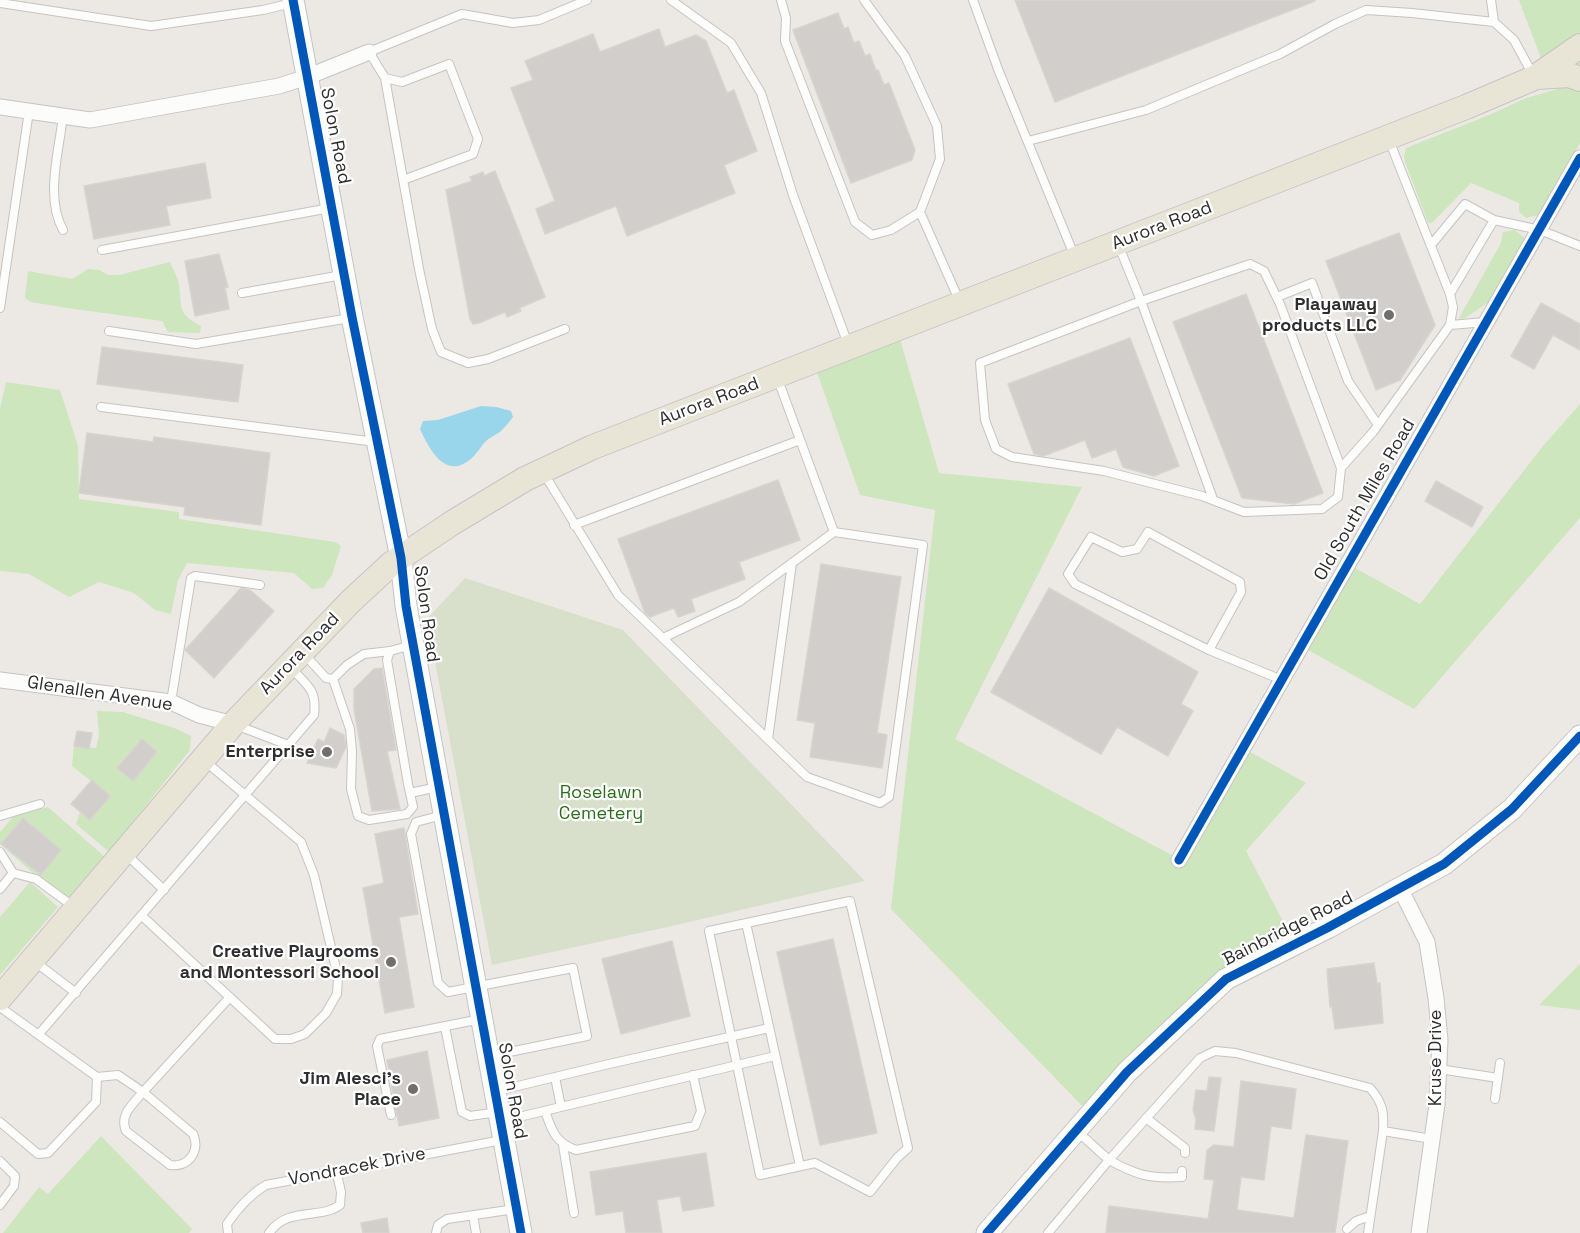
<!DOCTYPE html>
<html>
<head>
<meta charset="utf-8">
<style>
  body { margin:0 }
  canvas { display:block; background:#ece8e4 }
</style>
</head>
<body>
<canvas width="1580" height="1233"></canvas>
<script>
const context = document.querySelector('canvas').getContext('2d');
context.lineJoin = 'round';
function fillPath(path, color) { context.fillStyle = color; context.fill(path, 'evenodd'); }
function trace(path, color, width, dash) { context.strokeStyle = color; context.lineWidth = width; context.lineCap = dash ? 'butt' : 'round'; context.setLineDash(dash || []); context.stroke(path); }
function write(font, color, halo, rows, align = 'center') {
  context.font = font + ' "Space Grotesk",sans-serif'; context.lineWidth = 4.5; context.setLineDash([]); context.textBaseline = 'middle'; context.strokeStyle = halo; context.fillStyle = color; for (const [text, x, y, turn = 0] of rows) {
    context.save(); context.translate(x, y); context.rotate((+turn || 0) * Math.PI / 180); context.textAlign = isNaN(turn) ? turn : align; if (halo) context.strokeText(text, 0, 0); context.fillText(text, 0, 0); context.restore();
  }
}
const green = new Path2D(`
  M1519,0H1580V79L1548,77Z
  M1568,86L1580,89V143L1539,215L1526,218L1519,212V203L1471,183L1432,223H1428L1405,162L1404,156L1406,148L1489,115L1526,98Z
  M1515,230L1526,239L1490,301L1465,318L1461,319L1459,318L1501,243L1503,232Z
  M170,262C173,269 178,278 179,285C182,309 177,313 201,326L200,333L168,332L162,321L67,308L31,302L25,298L28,271L72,279L88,269L99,270L108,275H119Z
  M897,329L939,473L1082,487L955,739L1179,859L1243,748L1306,783L1246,851L1295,944L1226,979L1090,1114L891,909L935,510L860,495L813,361Z
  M6,382L60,390L78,446L79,499L179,512V519L335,542L341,546L332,575L323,588L312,589L294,573L187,563L178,580L171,614L155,610L134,593L99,582L69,597L29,574L0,571V409Z
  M1580,404V518L1414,709L1301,646L1348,564L1420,604L1543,446Z
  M97,711L123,712L177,729L191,736L190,750L109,852L76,824L80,812L90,820L110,796L72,766L74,746L96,748L99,735Z
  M48,807L105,857L66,902L0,844V832L13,817Z
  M30,882L58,907L0,975V917Z
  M1580,964V1010L1539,1005Z
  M101,1136L192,1229L189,1233H3L39,1187L48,1194Z`);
const cemetery = new Path2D(`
  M465,578L623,630L865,881L672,926L492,965L427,619Z`);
const water = new Path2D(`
  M481,406L496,407L511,411L513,417C509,422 505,427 501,431C496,435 490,437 485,442C481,446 478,452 473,457C447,482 430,451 420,429L423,421L438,420Z`);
const building = new Path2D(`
  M1015,0H1314L1315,1L1055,102Z
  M838,13L844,29L848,27L854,43L859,41L865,56L870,54L876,71L878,70L884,85L889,83L915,150L912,160L851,183L793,30Z
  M659,29L665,47L696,35L706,41L727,93L734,90L757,151L724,165L735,193L627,236L616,206L545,234L536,209L555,201L511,88L533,80L525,61L593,34L600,52Z
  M205,163L211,198L166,206L170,225L94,239L84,186Z
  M495,171L545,297L519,308L521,311L507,317L505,312L479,323L473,324L470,319L446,190L472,181L470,177L483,172L484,176Z
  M1399,233L1435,325L1400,380L1376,390L1326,261Z
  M219,254L228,287L225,288L229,309L195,316L185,261Z
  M1246,294L1323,493L1294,504L1242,498L1173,322Z
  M1541,303L1580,324V350L1553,335L1534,369L1511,356Z
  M1130,338L1179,466L1154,476L1123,467L1116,449L1092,458L1085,440L1043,456L1034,454L1008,384Z
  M102,347L243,365L238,402L97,384Z
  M87,433L153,442L154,437L270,453L261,525L184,515L185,507L79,493Z
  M778,480L800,540L739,562L745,579L691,599L695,611L678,617L674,608L650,617L645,613L618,539Z
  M1436,481L1483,507L1472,527L1425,501Z
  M821,564L901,577L877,733L887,735L882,768L810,757L815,723L797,720Z
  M241,588L250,590L274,611L214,678L185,650Z
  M1049,588L1198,672L1181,704L1193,711L1168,756L1117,727L1101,754L991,692Z
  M382,668L396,750L387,751L400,809L372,811L354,709V689L374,669Z
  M330,728L344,735L346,747L336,768L307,763L318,739L324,742Z
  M77,731L92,733L89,749L74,746Z
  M142,739L157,752L133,781L117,768Z
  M92,780L110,796L90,820L71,804Z
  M23,818L61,850L41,875L1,844Z
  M404,828L418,914L399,917L414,1007L385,1013L363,888L384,883L375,834Z
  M833,939L877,1133L820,1145L777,952Z
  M672,941L690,1016L621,1034L602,959Z
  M1374,963L1377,983H1380L1383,1023L1335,1029L1332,1007H1330L1327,969Z
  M427,1051L439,1118L399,1126L387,1060Z
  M1209,1077L1221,1078L1214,1131L1195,1129L1196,1119L1193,1110L1196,1090L1207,1091Z
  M1241,1081L1296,1089L1291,1129L1271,1126L1264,1180L1241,1177L1237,1210L1294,1218L1306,1135L1348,1141L1335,1233H1106L1109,1206L1208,1219L1214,1180L1204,1179L1207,1150L1214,1145L1234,1147Z
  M706,1153L714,1206L683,1211L680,1196L657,1200L662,1233H626L623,1211L596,1215L590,1172Z
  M387,1218L389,1233H363L361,1223Z`);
const lane = new Path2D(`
  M671,0L731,43L761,93L793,195L848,344
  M781,0L786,18L785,41L855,222L872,235L891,230L920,212L940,159L937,126L905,56L864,0
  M973,0L998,69L1074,255
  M1491,0L1494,22
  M0,3L151,26L263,10L292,3
  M385,78L402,82L449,64L478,139L473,154L403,180
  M1389,140L1450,294L1453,307L1450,325
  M1028,141L1146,110L1280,54L1335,24L1366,10L1412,13L1494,22L1514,40L1533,75
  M920,212L959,300
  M63,230C45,198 59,151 63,116
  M1118,244L1141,301L1213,499
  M1431,245L1465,204L1494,220L1540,230L1580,246
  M102,250L330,208
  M1250,264L1264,271L1280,304L1341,468L1338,497L1322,509L1244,512L1202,496L1104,471L1012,457L996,449L985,420L980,363L1141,301Z
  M242,293L342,275
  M1450,294L1494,220
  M1277,297L1312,283L1348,381L1378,425
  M0,308L29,111
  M565,329L488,359L468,363L441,352L432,329L419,269L385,78L369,52L462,14L513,23L539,20L587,0
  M109,331L196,344L350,318
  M101,407L376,442
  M1341,468L1373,432L1450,325L1486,322
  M543,472L618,595L807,777L880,803L889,797L923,545L834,532L777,377
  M574,525L800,440
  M663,638L739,602L834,532
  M412,645L390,651L387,660L408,784L410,793L438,787
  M1209,650L1241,592L1240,582L1148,532L1137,549L1122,552L1091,537L1068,574L1075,584L1209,650L1282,680
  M305,655L326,678L333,679L347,665L364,654L390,651
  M333,679L350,729L352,751L351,789L358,816L369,820L407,814L413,807L410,793
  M171,702L191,578L195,576L260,585
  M236,725L288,745
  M768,739L792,563
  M443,815L416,822L411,834L438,983L448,992L573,968L587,1036L490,1056
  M0,816L40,804
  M0,852L13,873
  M127,855L164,890
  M0,889L13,873L36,879L74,907
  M850,901L908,1148L897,1158L870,1192L815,1163L760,1175L709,931Z
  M142,916L275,1039H291L305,1034L326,1013L337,994L338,977L314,875L301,842L206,762
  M746,923L800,1166
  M34,961L76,993
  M0,1007L97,1077L96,1102L48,1153L38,1154L0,1122
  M445,1027L462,1112L470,1116L498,1112
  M39,1034L314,715C317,690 308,686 292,669
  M1439,1069L1498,1078
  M97,1077L118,1075L143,1092L230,997
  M555,1077L561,1107
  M497,1091L609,1064L769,1028
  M143,1092L193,1134C201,1151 188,1168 170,1165L126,1131C119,1115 133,1104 143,1092Z
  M1495,1099L1500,1063
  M545,1111C552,1131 555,1142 576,1150L695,1126L701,1111L693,1075
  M391,1115L377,1046L380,1039L481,1019
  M1146,1118L1185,1148V1153
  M502,1121L775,1056
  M563,1145L574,1213
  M0,1161L15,1176L14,1186L0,1205
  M1182,1171V1177C1150,1179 1136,1175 1109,1160L1200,1058L1215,1051L1236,1053L1370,1088C1383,1103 1384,1112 1383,1131
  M473,1215L476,1233
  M1347,1229L1356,1221L1370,1216
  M228,1233L227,1224C238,1208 249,1195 266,1185L502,1140
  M269,1233C288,1206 320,1220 340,1205L341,1192L336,1170
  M436,1233L438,1225L447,1219L515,1209
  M1048,1233L1109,1160L1078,1132
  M1368,1233L1383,1131L1432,1139`);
const street = new Path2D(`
  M0,107L90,120L279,86L307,77L369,52
  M0,680L171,702L199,715L233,724
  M1179,860L1580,158
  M1400,888L1427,942L1436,998L1440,1040L1437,1104L1419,1233`);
const secondary = new Path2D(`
  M293,0L352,317L401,558L406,606L521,1233
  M987,1233L1127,1072L1226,979L1327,928L1444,864L1512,809L1580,736`);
const primary = new Path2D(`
  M1537,77L1569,75L1580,79
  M0,998L233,724L351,601L391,564L452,523L525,479L593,447L1466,107L1534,78L1580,46`);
const cycleway = new Path2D(`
  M293,0L352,317L401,558L406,606L521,1233
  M1179,860L1580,158
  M987,1233L1127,1072L1226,979L1327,928L1444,864L1512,809L1580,736`);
const markers = [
  [1389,315,6,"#706f6e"],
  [327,752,6,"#706f6e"],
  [391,962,6,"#706f6e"],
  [413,1089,6,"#706f6e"]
];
const streetNames = [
  ["Solon Road",335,136,79],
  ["Aurora Road",1162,226,-21],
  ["Aurora Road",709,402,-21],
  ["Old South Miles Road",1365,500,-60],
  ["Solon Road",426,614,82],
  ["Aurora Road",300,654,-46],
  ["Glenallen Avenue",100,694,9],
  ["Bainbridge Road",1288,929,-27],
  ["Kruse Drive",1436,1058,-90],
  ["Solon Road",512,1091,80],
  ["Vondracek Drive",357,1167,-11]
];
const poiNames = [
  ["Playaway",1377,305],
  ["products LLC",1377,326],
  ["Enterprise",315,752],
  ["Creative Playrooms",379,952],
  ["and Montessori School",379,973],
  ["Jim Alesci's",401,1079],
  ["Place",401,1100]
];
const parkNames = [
  ["Roselawn",601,793],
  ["Cemetery",601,814]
];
fillPath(green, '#cee6be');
fillPath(cemetery, '#d8e0cc');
fillPath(water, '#99d6ec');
fillPath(building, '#d1cecb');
trace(building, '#d7d4d0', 1.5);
trace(lane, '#c5c4c5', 10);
trace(street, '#c5c4c5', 17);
trace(secondary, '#c5c4c5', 23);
trace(primary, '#c6c5c4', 26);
trace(lane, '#fcfcfb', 8);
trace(street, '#fcfcfb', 15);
trace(secondary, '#fcfcfb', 21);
trace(primary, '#e8e4d6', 24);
trace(cycleway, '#0057b8', 9);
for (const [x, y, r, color] of markers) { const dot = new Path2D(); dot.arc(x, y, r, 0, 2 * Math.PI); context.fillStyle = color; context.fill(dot); trace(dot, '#fff', 2); }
write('18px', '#2e2e2e', '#fff', streetNames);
write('bold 18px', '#2e2e2e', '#fff', poiNames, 'right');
write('18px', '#2c6e1b', '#fff', parkNames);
</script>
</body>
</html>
